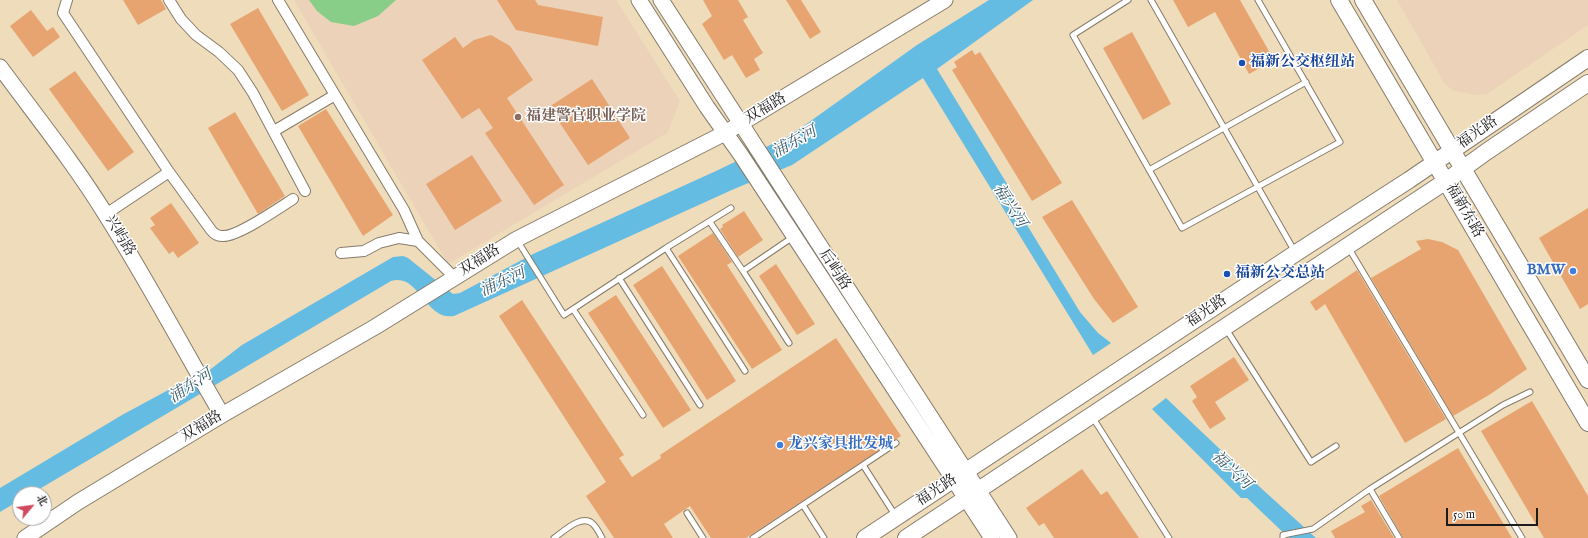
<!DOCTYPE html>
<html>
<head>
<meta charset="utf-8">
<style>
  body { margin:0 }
  #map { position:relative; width:1588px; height:538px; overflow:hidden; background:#efdcba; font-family:"IM FELL English","Noto Serif SC",serif }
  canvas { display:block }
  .north { position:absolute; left:12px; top:486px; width:40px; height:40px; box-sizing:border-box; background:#fff; border:1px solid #a4a4a4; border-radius:50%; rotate:61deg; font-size:11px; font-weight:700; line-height:16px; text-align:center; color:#1c1c1c }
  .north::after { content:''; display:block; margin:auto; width:14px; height:18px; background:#d1495b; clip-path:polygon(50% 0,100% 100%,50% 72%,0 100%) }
  .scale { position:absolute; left:1446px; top:508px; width:92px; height:18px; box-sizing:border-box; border:2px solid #1c1c1c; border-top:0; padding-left:5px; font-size:12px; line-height:14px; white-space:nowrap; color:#1c1c1c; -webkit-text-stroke:3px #fff; paint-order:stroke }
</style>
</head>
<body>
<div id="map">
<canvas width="1588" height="538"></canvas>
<div class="north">北</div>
<div class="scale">50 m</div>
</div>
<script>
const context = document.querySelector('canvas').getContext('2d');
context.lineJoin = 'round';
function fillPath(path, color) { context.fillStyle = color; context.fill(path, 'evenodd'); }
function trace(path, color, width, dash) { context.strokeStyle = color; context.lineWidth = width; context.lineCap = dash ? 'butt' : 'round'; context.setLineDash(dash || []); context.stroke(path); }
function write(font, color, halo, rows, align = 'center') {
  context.font = font + ' "IM FELL English","Noto Serif SC",serif'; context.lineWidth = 3; context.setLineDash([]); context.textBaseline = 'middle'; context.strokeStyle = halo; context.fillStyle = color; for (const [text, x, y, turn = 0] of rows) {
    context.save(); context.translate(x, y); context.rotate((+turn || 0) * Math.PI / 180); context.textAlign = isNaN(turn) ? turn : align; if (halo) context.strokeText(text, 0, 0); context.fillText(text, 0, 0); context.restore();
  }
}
const built = new Path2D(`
  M294,0H616L680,101L667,133L448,264Z
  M1397,0H1588V25L1487,94L1476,95L1459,92L1452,90L1445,84Z`);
const green = new Path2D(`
  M309,0H396L378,16L354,26L331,22L317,11Z`);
const water = new Path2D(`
  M989,0H1033L937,69L1015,197L1013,202L1080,312L1098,333L1111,343L1093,355L923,78L792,165L734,189L454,316C425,321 419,272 391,281L31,494H20V500L0,512V488L122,415L172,388L207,372L242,345L393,257L403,256L408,258L453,294L460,293L533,254L716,171L791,135L917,45Z
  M1166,398L1262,489L1316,538H1289L1247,498H1241L1152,409Z`);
const building = new Path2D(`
  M123,0H161L166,9L138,25Z
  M497,0H535L538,5L603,17L598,46L516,30Z
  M703,0H738L748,17L743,20L763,53L754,59L760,70L746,78L732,55L724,60L702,24L712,16Z
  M786,0H801L821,32L810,39Z
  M1173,0H1240L1274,60L1249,74L1215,12L1188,27Z
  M258,8L309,95L282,111L230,24Z
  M31,10L47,31L53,27L60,37L33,57L10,26Z
  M1132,32L1171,104L1143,120L1103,48Z
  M491,35L510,46L533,80L507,98L564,185L534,205L485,133L493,128L479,108L462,119L422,60L455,37L463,48L474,40Z
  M972,50L975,55L980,52L1062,183L1032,201L952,70L957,67L954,62Z
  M75,71L134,152L108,171L49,89Z
  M592,79L630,138L588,165L549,107Z
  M326,109L393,215L363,236L298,126Z
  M235,112L285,196L258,214L208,128Z
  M472,155L502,201L455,230L426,184Z
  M1072,200L1138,307L1113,323L1094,299L1042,217Z
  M171,203L199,243L178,258L173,251L169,254L150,228L155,225L150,218Z
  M1588,208V304L1580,309L1539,238Z
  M744,211L763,240L738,257L720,229L723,227L722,225Z
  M713,233L732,262L727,265L782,350L752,369L678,256Z
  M1428,239L1442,242L1458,250L1527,369L1489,395L1453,416L1371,278L1421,249L1416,241Z
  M776,264L815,324L797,335L759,276Z
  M662,266L736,381L707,400L633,285Z
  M1357,270L1446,419L1405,443L1325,304L1316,311L1310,302Z
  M616,295L691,410L663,428L588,313Z
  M522,300L624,455L619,458L632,477L661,458L660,455L836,338L901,436L746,538H711L690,506L664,524L673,538H614L586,496L606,482L499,316Z
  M1234,357L1249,380L1215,402L1226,419L1210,429L1192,401L1197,397L1190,386Z
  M1532,401L1588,496V538H1544L1481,431Z
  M1458,448L1512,538H1403L1379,496Z
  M1082,469L1101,495L1107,491L1139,538H1054L1044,523L1039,526L1026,508Z
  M1371,500L1394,538H1335L1331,531L1365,512L1361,506Z`);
const lane = new Path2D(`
  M1128,0L1073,35L1182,228L1340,142L1258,0
  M1151,0L1295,252
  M1149,170L1306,82
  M710,222L743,271L793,237
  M517,240L564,315L666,248L731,208
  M1348,247L1522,538
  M666,248L745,371
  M743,271L789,343
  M619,278L700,405
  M573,309L643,415
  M1226,329L1311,462L1336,446
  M1093,418L1169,538
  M863,465L896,443
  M1370,489L1399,538
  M803,505L824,538
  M687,513L703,538
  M554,538C563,532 582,513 593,524C597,528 600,534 602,538
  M753,538L863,465L895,515
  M1283,538V535L1313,529L1370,489L1503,405L1530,392`);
const street = new Path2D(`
  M67,0L63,13L169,172
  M169,0L181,19L196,35L219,52L238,70L253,93L305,191
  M278,0L404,210L418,241
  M274,131L335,95
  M106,214L169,172L211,230C214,234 217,236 222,236C236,238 279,208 293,199
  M341,253L364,251L379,243L399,238L418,241L454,277`);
const secondary = new Path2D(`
  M639,0L707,107L741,155L992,538
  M661,0L1009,538
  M0,67C36,116 74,163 106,215C147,280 183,348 222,415
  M25,538L78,502L222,415L375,327L517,239L725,133L945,0`);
const primary = new Path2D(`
  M1339,0L1588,423
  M1363,0L1588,380
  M865,538L1296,253L1409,180L1588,58
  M906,538L1446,181L1486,152L1588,83`);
const markers = [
  [1242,63,4,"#1a4fb4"],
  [518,117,4,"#8d6e63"],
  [1573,271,4,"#3f7fe0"],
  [1227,274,4,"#1a4fb4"],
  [780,445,4,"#3f7fe0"]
];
const transitNames = [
  ["福新公交枢纽站",1250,63],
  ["福新公交总站",1235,274]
];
const streetNames = [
  ["双福路",766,109,-31],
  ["福光路",1478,133,-35],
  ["福新东路",1464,211,60],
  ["兴屿路",119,236,59],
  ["双福路",480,261,-32],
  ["后屿路",834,270,57],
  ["福光路",1207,312,-34],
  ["双福路",202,427,-31],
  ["福光路",937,491,-33]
];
const educationNames = [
  ["福建警官职业学院",526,117]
];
const shopNames = [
  ["BMW",1565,271],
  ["龙兴家具批发城",788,445,"left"]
];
const waterNames = [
  ["浦东河",795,143,-29],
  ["福兴河",1009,206,58],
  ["浦东河",503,283,-25],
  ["浦东河",191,387,-33],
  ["福兴河",1231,471,43]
];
fillPath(built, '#ebd2b9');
fillPath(green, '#89ce88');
fillPath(water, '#64bce2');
fillPath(building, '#e7a470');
trace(lane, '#867c6b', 7);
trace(street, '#867c6b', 12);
trace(secondary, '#867c6b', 17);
trace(primary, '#867c6b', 18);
trace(lane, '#fff', 5);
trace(street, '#fff', 10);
trace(secondary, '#fff', 15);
trace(primary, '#fff', 16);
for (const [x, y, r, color] of markers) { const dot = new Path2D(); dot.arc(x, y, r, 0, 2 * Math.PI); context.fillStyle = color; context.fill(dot); trace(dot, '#fff', 1.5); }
write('bold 15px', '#164399', '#fff', transitNames, 'left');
write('15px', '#1c1c1c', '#fff', streetNames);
write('bold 15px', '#785e54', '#fff', educationNames, 'left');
write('bold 15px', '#366cbe', '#fff', shopNames, 'right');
write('italic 16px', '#395c6b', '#fff', waterNames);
</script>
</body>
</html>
